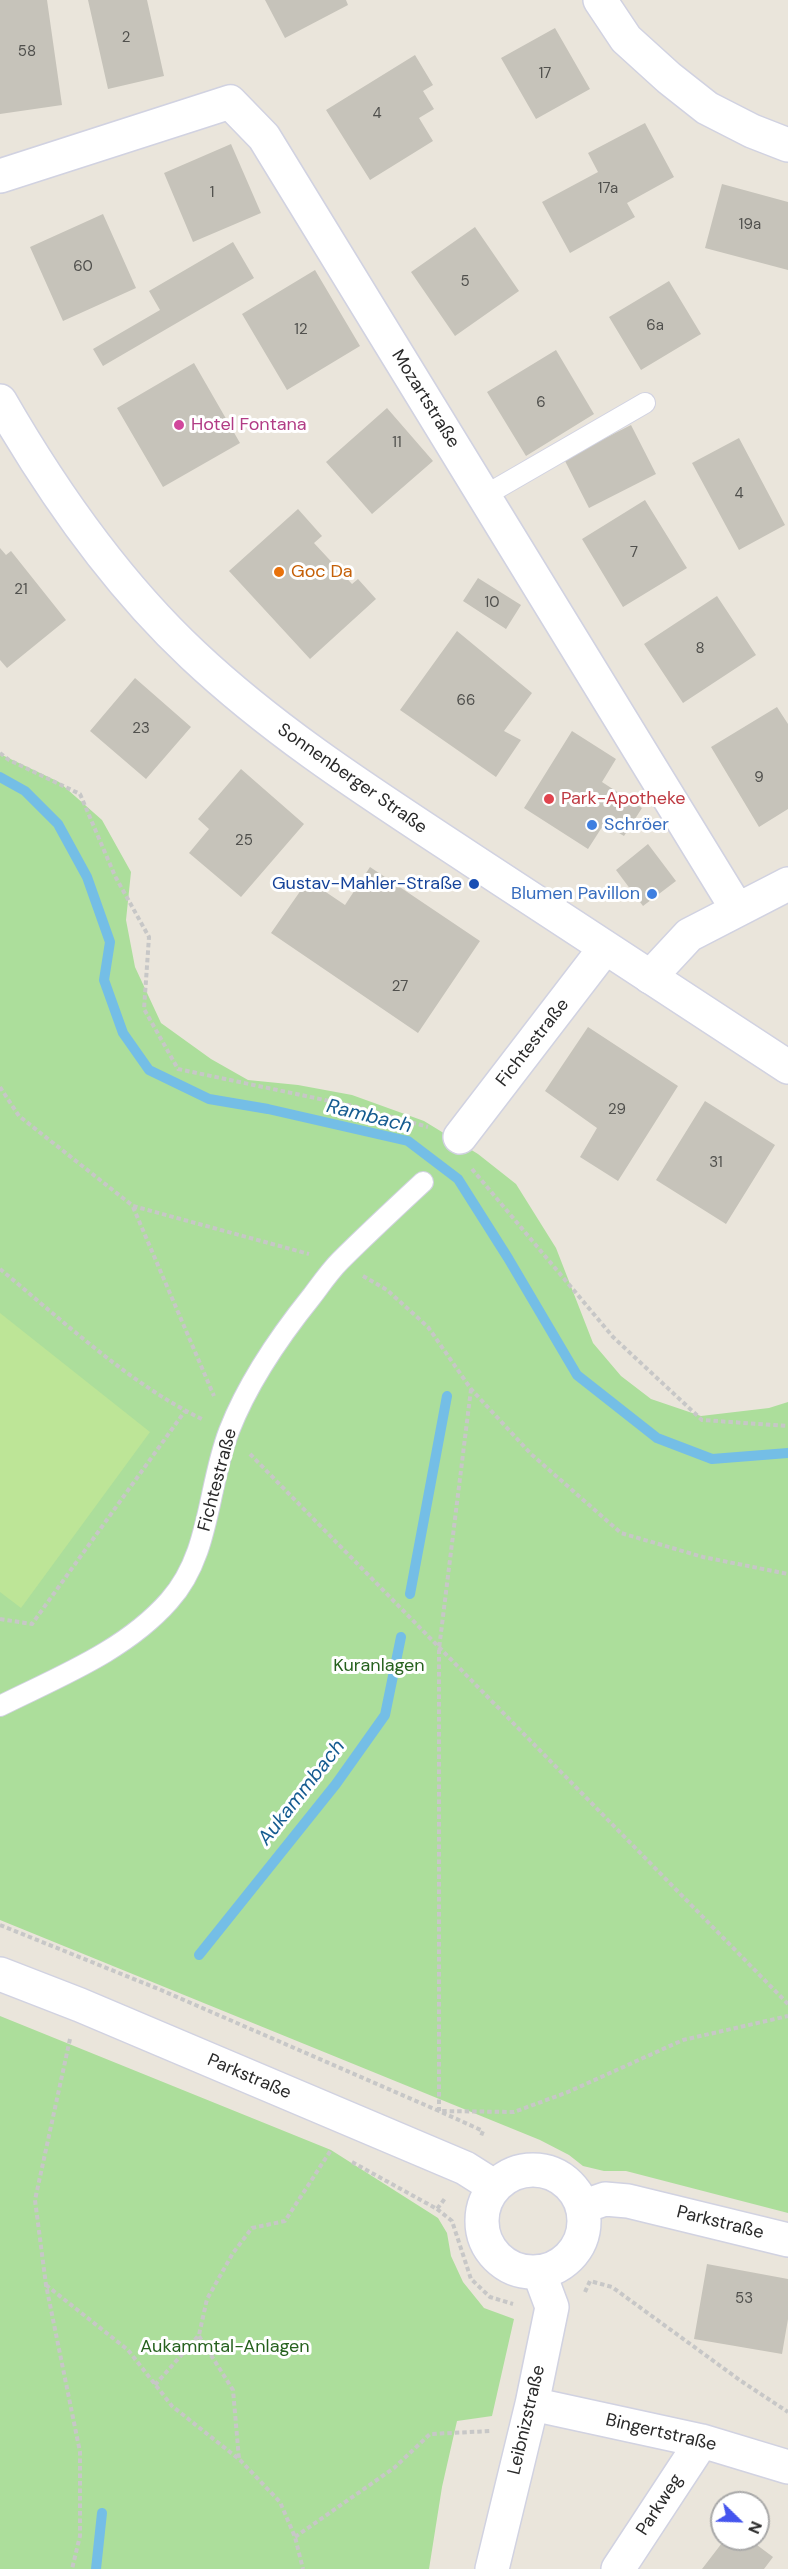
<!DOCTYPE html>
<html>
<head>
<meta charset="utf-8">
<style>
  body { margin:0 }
  #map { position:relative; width:788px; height:2569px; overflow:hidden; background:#eae5db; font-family:"DM Sans",sans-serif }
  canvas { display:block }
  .north { position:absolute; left:710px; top:2491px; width:60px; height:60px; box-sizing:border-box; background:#fff; border:2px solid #a9a9a9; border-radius:50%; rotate:113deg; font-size:16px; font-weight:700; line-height:24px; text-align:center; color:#292929 }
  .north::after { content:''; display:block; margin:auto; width:21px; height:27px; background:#4555ee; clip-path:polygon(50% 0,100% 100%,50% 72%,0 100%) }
</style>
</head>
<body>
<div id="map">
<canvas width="788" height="2569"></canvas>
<div class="north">N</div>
</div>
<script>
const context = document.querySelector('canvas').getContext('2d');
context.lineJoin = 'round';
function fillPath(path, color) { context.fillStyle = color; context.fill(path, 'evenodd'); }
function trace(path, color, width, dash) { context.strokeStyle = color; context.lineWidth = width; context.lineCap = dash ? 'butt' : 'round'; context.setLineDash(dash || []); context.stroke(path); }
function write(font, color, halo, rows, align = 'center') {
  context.font = font + ' "DM Sans",sans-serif'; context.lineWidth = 6; context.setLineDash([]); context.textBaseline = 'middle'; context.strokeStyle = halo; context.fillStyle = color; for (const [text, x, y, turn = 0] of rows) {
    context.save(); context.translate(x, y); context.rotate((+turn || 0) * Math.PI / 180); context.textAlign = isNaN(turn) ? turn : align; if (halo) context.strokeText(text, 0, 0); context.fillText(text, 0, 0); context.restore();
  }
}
const green = new Path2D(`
  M0,754L59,782L102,820L131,872L126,920L135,967L161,1023L211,1059L248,1080L298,1085L352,1095L424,1121L478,1154L516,1184L556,1248L593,1343L621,1376L651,1399L701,1416L769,1408L788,1402V2213L626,2171H604L583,2166L569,2155L540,2140L0,1920Z
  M0,2016L331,2150L438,2218L447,2233L451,2256L463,2282L484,2308L514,2319L492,2416L457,2421L442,2487L429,2569H0Z`);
const pitch = new Path2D(`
  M0,1313L150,1432L21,1608L0,1592Z`);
const stream = new Path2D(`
  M0,777L25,791L58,824L87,877L110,942L104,980L123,1033L149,1070L209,1099L268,1109L408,1141L458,1179L508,1258L577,1375L657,1438L712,1459L788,1453
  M410,1594L447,1396
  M199,1955L336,1784L385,1715L401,1637
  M96,2569L102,2513`);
const building = new Path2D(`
  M0,0H47L62,105L0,114Z
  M88,0H147L164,76L108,89Z
  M265,0H346L348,5L285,38Z
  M555,28L590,89L536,119L501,58Z
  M415,55L433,85L423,91L434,109L419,118L433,141L370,180L326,110Z
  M645,123L674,177L627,203L635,217L570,253L542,202L598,172L588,153Z
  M231,144L261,213L193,242L164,173Z
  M722,184L788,202V270L705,248Z
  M103,214L136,288L63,321L30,247Z
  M475,227L519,291L455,336L411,272Z
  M233,242L254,278L103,366L93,349L160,310L149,291Z
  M315,270L360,346L287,390L242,314Z
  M669,281L701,334L641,370L609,317Z
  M556,350L594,414L526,456L487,392Z
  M194,363L240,443L163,487L117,408Z
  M387,408L433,461L372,514L326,462Z
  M631,425L656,474L589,508L564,459Z
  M739,438L785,525L739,550L692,463Z
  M645,500L687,568L623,607L582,539Z
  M298,509L322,536L314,543L352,584L358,579L376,599L310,659L229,571Z
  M0,548L6,555L11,551L66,620L7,668L0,660Z
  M478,578L521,605L506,629L463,601Z
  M717,596L756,655L683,703L644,644Z
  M457,631L532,693L504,731L521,740L496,777L400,710Z
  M135,678L191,727L146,779L90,731Z
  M777,707L788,724V809L759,827L711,747Z
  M572,731L616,759L602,782L642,808L624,836L604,824L588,849L524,808Z
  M241,769L304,824L241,897L189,853L209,829L198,819Z
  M648,844L676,881L643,906L616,870Z
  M370,867L480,941L418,1033L271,933L308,880L345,905Z
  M588,1027L678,1086L618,1181L580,1157L597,1128L545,1091Z
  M705,1101L775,1145L726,1224L656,1180Z
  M707,2264L788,2279V2319L782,2354L694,2339Z
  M725,2539H749L773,2557L764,2569H702Z`);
const path = new Path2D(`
  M0,753L9,760L80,794L115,876L149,937L144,1009L178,1069L353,1106L428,1127
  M0,1087L19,1116L133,1206L309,1254
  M472,1169L613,1337L702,1420L788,1426
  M133,1207L214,1396
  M0,1269C62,1320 132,1386 204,1420
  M363,1276L387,1290L428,1327L471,1389L531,1454L621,1533L703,1557L788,1574
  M471,1389L439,1649V2111L483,2131L481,2136
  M250,1454L788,2004
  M0,1619L32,1624L185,1411
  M0,1925L161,1990L439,2111L514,2112L568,2092L683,2040L788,2016
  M70,2039L35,2200L46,2285L80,2452V2536L72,2569
  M352,2162L437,2209L446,2197
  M437,2209L452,2221L471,2279L490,2297L513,2304
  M46,2285L128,2350L172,2406L240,2460L280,2502L295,2537L303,2569
  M585,2292L590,2281L612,2287L741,2381L788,2412
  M199,2336L233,2390L239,2459
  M155,2385L199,2335L207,2299L233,2253L252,2228L285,2221L331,2150
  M295,2537L394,2468L430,2434L490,2431`);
const service = new Path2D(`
  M484,496L645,403
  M0,1706C58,1677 125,1651 169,1601C211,1554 207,1488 229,1431C248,1382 279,1337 312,1296C321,1284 330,1271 340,1261C367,1234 395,1208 423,1182`);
const minor = new Path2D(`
  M600,0L626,39L669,78L707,108L752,131L788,145
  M0,176L230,102L264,137L737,909
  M650,977L689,935L788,884
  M460,1137L605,948
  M532,2404L702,2441L788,2467
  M492,2569L532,2404L552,2307L539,2272
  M618,2569L702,2441`);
const tertiary = new Path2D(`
  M0,1974L80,2005L465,2168L495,2187
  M482 2221a51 51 0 1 1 102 0a51 51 0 1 1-102 0Z
  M582,2207L605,2199L628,2201L788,2240`);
const secondary = new Path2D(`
  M0,401C53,493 115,582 193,655C278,735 375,796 472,860C577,929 682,998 788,1067`);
const markers = [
  [179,425,6,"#d1479c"],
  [279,572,6,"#e8710a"],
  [549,799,6,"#e0444e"],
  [592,825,6,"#3f7fe0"],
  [474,884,6,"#1a4fb4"],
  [652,894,6,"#3f7fe0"]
];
const numberNames = [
  ["2",126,38],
  ["58",27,52],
  ["17",545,74],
  ["4",377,114],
  ["17a",608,189],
  ["1",212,193],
  ["19a",750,225],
  ["60",83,267],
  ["5",465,282],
  ["6a",655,326],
  ["12",301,330],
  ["6",541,403],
  ["11",397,443],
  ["4",739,494],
  ["7",634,553],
  ["21",21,590],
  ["10",492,603],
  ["8",700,649],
  ["66",466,701],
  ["23",141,729],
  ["9",759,778],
  ["25",244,841],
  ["27",400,987],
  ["29",617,1110],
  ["31",716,1163],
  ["53",744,2299]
];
const streetNames = [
  ["Mozartstraße",425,399,58],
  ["Sonnenberger Straße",352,779,35],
  ["Fichtestraße",533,1043,-52],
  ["Fichtestraße",218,1480,-75],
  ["Parkstraße",249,2077,23],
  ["Parkstraße",720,2223,14],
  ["Leibnizstraße",527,2420,-77],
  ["Bingertstraße",661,2433,13],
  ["Parkweg",660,2505,-57]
];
const hotelNames = [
  ["Hotel Fontana",191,425]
];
const foodNames = [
  ["Goc Da",291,572]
];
const healthNames = [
  ["Park-Apotheke",561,799]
];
const shopNames = [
  ["Schröer",604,825],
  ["Blumen Pavillon",640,894,"right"]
];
const transitNames = [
  ["Gustav-Mahler-Straße",462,884]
];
const parkNames = [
  ["Kuranlagen",379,1666],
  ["Aukammtal-Anlagen",225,2347]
];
const waterNames = [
  ["Rambach",369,1117,14],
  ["Aukammbach",302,1793,-52]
];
fillPath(green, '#acde9b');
fillPath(pitch, '#bde597');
trace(stream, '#74bee6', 10);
fillPath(building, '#c6c3ba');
trace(service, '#d1d2e1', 22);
trace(minor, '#d1d2e1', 36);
trace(tertiary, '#d1d2e1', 36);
trace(secondary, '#d1d2e1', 36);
trace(path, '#c7c7c7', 4, [4.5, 3]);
trace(service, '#fff', 20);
trace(minor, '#fff', 33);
trace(tertiary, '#fff', 33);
trace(secondary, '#fff', 33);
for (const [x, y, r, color] of markers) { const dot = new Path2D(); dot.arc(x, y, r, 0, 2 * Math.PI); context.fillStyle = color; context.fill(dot); trace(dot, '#fff', 2); }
write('15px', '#50504d', null, numberNames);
write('18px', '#292929', '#fff', streetNames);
write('18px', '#b23c85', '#fff', hotelNames, 'left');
write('18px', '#c56008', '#fff', foodNames, 'left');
write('18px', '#be3a42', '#fff', healthNames, 'left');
write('18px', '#366cbe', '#fff', shopNames, 'left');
write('18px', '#164399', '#fff', transitNames, 'right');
write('18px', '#26611e', '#fff', parkNames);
write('italic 20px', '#155b90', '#fff', waterNames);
</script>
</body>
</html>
